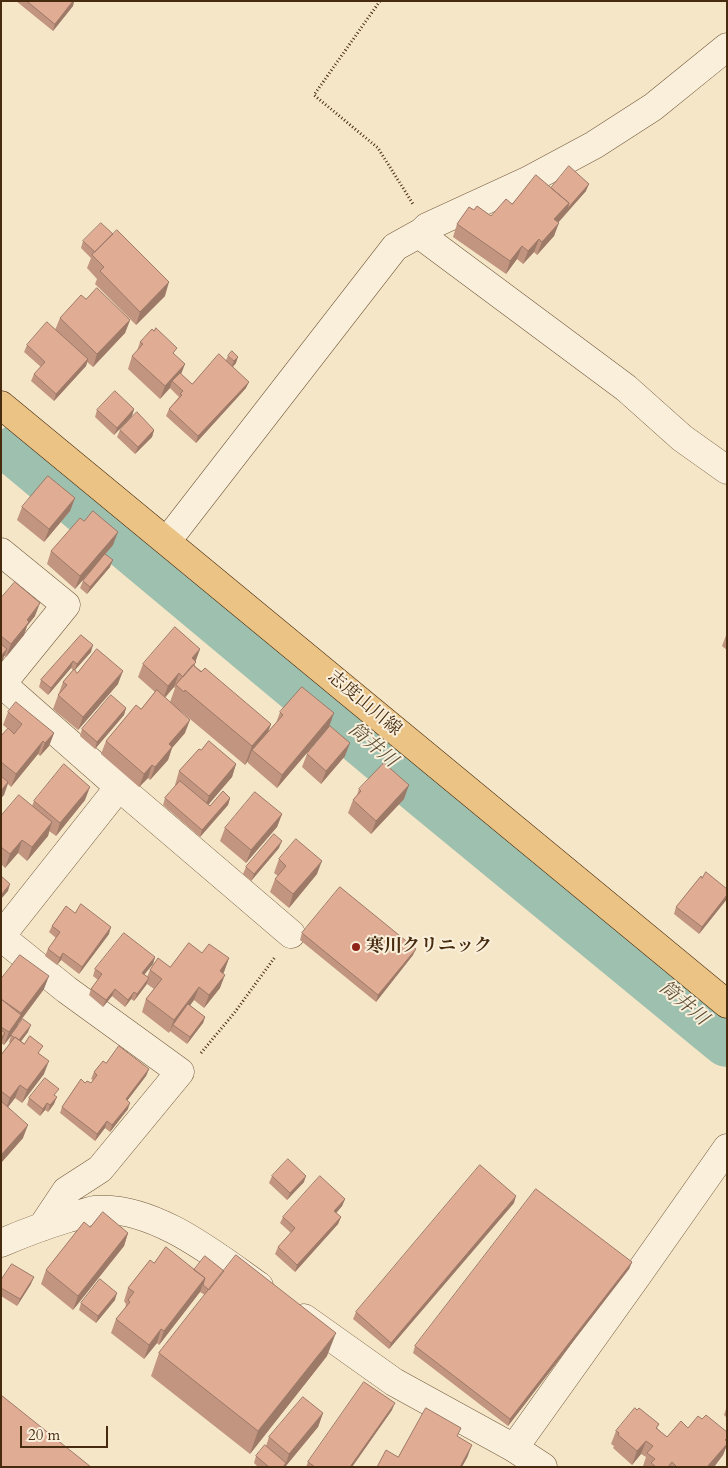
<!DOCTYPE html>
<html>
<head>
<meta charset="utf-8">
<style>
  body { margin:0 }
  #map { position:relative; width:728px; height:1468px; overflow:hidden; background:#f6e6c8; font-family:Cardo,serif }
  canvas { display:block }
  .frame { position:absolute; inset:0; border:2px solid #472b0e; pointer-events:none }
  .scale { position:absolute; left:20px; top:1426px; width:88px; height:22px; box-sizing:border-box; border:2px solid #472b0e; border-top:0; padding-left:6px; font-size:15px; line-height:18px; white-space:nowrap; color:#472b0e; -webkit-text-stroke:4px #f9efdb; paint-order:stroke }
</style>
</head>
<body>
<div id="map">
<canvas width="728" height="1468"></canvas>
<div class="frame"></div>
<div class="scale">20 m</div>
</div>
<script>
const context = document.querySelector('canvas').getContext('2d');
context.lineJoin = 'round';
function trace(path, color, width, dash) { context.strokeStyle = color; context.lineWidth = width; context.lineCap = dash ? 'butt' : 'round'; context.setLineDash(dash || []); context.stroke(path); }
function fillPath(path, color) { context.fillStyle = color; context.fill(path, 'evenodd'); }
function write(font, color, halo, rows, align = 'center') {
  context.font = font + ' Cardo,"Noto Serif JP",serif'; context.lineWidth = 4; context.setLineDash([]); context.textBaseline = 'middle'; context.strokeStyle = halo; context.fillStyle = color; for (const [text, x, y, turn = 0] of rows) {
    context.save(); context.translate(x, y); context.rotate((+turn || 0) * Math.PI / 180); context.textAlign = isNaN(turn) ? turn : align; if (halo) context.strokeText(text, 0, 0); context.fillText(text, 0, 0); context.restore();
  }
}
const river = new Path2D(`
  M16,451L428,795L727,1041`);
const path = new Path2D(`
  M380,1L314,95L378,148L413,204
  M201,1053L235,1012L275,957`);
const minor = new Path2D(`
  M422,232L427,240L626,388L682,438L727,470
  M167,541L395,247L422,232L427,227L527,181L594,145L653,107L727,47
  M1,552L66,605L1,685
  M119,787L291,934
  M1,936L119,787L2,684
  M1,937L67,990L180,1072L100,1169L66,1191L42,1227
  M1,1243C24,1233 46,1225 69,1218C77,1216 87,1211 95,1210C153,1205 214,1254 259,1286
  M304,1318L394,1382L514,1448L543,1467
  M514,1448L637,1276L727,1148`);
const major = new Path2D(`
  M1,405L727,1004`);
const wall = new Path2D(`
  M16,1H74L73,6L53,31Z
  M551,188L586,191L558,222L554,236L537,255L534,252L523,264L517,259L506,274L453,237L457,224L474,210L491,216Z
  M83,241L165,296L136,325L95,284L97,279L87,268L91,258L81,248Z
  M86,299L130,320L125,333L93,367L87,362L86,366L54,401L31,381L34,374L41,367L24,352L27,345L55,330L60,318Z
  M140,342L175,355L181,374L192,384L226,360L228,356L236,363L233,367L246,388L196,443L166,416L169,409L178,398L179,397L170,388L160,399L128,369L132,356L137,351Z
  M134,409L132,416L114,435L95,417L97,410Z
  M120,430H154L152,437L135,454L117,437Z
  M75,498L70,511L44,542L17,520L22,507Z
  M113,545L105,554L110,567L87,594L80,588L83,581L89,573L75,589L47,564L51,551Z
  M1,598L35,616L27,626L24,635L6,657L4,656L1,663Z
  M727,633V650L722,646Z
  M81,635L91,652L75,670L77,673L118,684L78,730L53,709L63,682L73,670L71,668L48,695L39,687L41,680Z
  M200,649L195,661V666L271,724L268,732L276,723L280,712L329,727L277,788L248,763V761L245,765L178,709L185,733L172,748L168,760L150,780L148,778L139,787L101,754L106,741L141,709L155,692L138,677L143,664ZM174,687L175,688L170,702L165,698Z
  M126,708L124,715L95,749L80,736L82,729Z
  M8,712L54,733L49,746L40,756L38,754L11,787L8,784L4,795L1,798V736L8,729L3,725Z
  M201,750L236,764L232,777L208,804L210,806L230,798L228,805L200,837L163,805L165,798L176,786L175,785L179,771Z
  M307,754L345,756L321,784L302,767Z
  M359,789L404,799L371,834L348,813L353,800L357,795Z
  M85,800L56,836L49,831L48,836L27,861L18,853L5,868L1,864V816L32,806L34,801Z
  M282,814L277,827L246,863L220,841L225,828Z
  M279,848L251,881L243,874L246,867Z
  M279,859L317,874L289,908L270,892L275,879L278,876L274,873Z
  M702,878L727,889V899L699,934L674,914L676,907Z
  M75,913L109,934L79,974L61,960L57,965L45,956L48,949L56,938L49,932L52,926Z
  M302,933L413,955L376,1002L300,940Z
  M202,953L229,958L223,974L220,988L204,1008L194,1000L190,1005L205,1017L203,1023L187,1044L170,1031L169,1033L142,1012L146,999L154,989L147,984L134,1001L131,999L125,1007L112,996L103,1007L89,995L91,989L98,980L93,976L95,969L155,957L153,964L144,974L147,977L150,970L170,967Z
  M1,979L44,989L18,1024L17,1027L28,1032L21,1041L40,1054L44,1074L22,1103L15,1098L8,1107L23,1138L1,1163V1055L10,1043L9,1042L11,1036L4,1045L1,1043Z
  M106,1063L149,1069L146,1076L127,1101L128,1109L110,1132L105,1128L95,1141L60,1113L62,1107L85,1083H91L93,1080L91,1079L94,1072Z
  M56,1096L54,1104L48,1112L45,1110L40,1116L27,1105L29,1098L57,1096Z
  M272,1176L304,1182L287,1200L269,1183Z
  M345,1199L342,1206L336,1213L341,1217L338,1224L295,1272L275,1254L278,1247L291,1233L280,1223L283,1217Z
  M514,1203L389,1349L353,1319L356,1312Z
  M90,1227L128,1233L124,1246L73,1310L41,1284L46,1270Z
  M632,1262L629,1269L508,1426L413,1353L415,1346Z
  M194,1270L327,1356L250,1454L151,1376L159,1353L205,1295L200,1292L159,1345L157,1343L144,1359L111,1333L116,1319L125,1309L126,1304L124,1301L128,1288Z
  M1,1280L31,1284L17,1306L1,1296Z
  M115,1300L96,1323L79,1310L81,1303Z
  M727,1406V1418L724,1415Z
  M392,1410L352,1467H306L308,1462Z
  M323,1413L318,1427L285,1467H258L254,1463L256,1456L266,1446L269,1437Z
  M702,1419L727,1432V1445L723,1455L714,1467H643V1466L646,1457L641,1454L632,1465L613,1448L614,1446L611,1444L616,1431L659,1424L657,1428L667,1437L688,1428Z`);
const shadedWall = new Path2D(`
  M73,1H74L73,6L53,31L55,24Z
  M589,184L586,191L550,232L554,219L569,203Z
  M559,223L554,236L537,255L542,242Z
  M539,239L534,252L523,264L528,251Z
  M522,246L517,259L506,274L510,261Z
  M169,282L165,296L136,325L140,312Z
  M130,320L125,333L93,367L97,354Z
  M238,357L236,363L231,368L234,361Z
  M88,359L86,366L54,401L56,394Z
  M185,364L180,377L172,381L170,388L160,399L165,386Z
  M249,382L246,388L196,443L198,436Z
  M134,409L132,416L114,435L117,428Z
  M154,430L152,437L135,454L138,447Z
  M75,498L70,511L44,542L49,529Z
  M118,532L113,545L75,589L80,576Z
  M113,560L110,567L87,594L90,587Z
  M40,603L35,616L27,626L24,635L6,657L11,644L27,620Z
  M93,645L91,652L74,671L77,664Z
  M7,649L2,662L1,663V656Z
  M200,649L195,663L192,658Z
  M73,661L71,668L48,695L51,688Z
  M123,671L118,684L78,730L83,717Z
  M179,673L174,687L163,699L168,686Z
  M126,708L124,715L95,749L97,742Z
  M334,713L329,727L277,788L282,775Z
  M190,720L185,733L172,748L168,760L150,780L155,767L169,744Z
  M271,724L264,743L252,750L248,761L245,765L252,746Z
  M54,733L49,746L40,756L45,743Z
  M43,741L38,754L11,787L16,774Z
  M350,743L345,756L321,784L326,771Z
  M236,764L232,777L204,810L209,796Z
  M152,765L148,778L139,787L144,774Z
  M8,782L4,795L1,798V791Z
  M409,785L404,799L371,834L376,821Z
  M90,787L85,800L56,836L60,823Z
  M230,798L228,805L200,837L202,830Z
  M282,814L277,827L246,863L251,850Z
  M52,822L48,836L27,861L32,847Z
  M22,840L18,853L5,868L10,854Z
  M282,841L279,848L251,881L254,874Z
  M322,861L317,874L289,908L293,894Z
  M10,884L8,891L1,899V895Z
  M727,895V899L699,934L702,927Z
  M111,927L109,934L79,974L82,967Z
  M416,949L413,955L376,1002L378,995Z
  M63,953L61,960L57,965L60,958Z
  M155,957L153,964L140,980L142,973Z
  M229,958L224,972L215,984L220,971Z
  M225,975L220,988L204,1008L209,995Z
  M49,976L44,989L18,1024L17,1028L4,1045L9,1032L19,1018L21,1013Z
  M149,978L146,985L134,1001L137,994Z
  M199,987L194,1000L175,1026L173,1025L169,1033L174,1020Z
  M115,989L112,996L103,1007L106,1000Z
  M134,992L131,999L125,1007L128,1000Z
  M205,1017L203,1023L187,1044L190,1037Z
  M31,1025L28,1032L16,1048L18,1041Z
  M5,1033L1,1043V1038Z
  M49,1061L44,1074L22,1103L27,1090Z
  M149,1069L146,1076L123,1106L126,1099Z
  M20,1085L15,1098L5,1111L10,1098Z
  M57,1097L54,1104L48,1112L50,1105Z
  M47,1103L45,1110L40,1116L43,1109Z
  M130,1103L128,1109L110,1132L112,1125Z
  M107,1121L105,1128L95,1141L97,1134Z
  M28,1125L23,1138L1,1163V1155Z
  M306,1176L304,1182L287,1200L290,1193Z
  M516,1196L514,1203L389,1349L391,1343Z
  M345,1199L342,1206L332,1218L334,1211Z
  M341,1217L338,1224L295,1272L297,1265Z
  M128,1233L124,1246L73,1310L78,1296Z
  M632,1262L629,1269L508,1426L510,1419Z
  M34,1277L31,1284L17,1306L20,1299Z
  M205,1278L200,1292L159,1345L164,1331Z
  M117,1293L115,1300L96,1323L98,1316Z
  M161,1329L157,1343L144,1359L149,1345Z
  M336,1333L327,1356L250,1454L258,1431Z
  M395,1403L392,1410L352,1467H350Z
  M323,1413L318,1427L285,1467H283L286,1463L289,1454Z
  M727,1438V1445L723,1455L714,1467H707Z
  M646,1441L641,1454L632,1465L637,1451Z
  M472,1445L467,1458L462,1467H460Z`);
const building = new Path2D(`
  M27,1H73L55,24Z
  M569,166L589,184L567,209L569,203L551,188Z
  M536,175L569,203L554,219L559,223L542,242L539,239L528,251L522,246L510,261L457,224L469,207L474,210L477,206L491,216L506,199L512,204Z
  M101,223L113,234L95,252L83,241Z
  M117,230L169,282L140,312L100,271L104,267L92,255Z
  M97,288L130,320L97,354L60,318L81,295L86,299Z
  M47,322L88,359L56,394L34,374L45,362L27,345Z
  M156,328L177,348L173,353L185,364L165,386L132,356L143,344L140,342L152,329L154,331Z
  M232,351L238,357L234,361L228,356Z
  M219,354L249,382L198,436L169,409L182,395L180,394L183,391L172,381L180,373L192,384Z
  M115,391L134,409L117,428L97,410Z
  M137,412L154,430L138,447L120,430Z
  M48,476L75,498L49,529L22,507Z
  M93,511L118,532L80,576L51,551L80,518L84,521Z
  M105,554L113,560L90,587L83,581Z
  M15,582L40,603L27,620L29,622L11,644L1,636V598Z
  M175,627L200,649L192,658L196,662L183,677L179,673L168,686L143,664Z
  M81,635L93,645L77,664L73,661L51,688L41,680Z
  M1,644L7,649L1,656Z
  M97,649L123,671L83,717L58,695L67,685L63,682L74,669L77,673Z
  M193,665L201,672L205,668L271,724L252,746L185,690L184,692L176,685Z
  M302,687L334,713L282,775L252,750L283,715L280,712Z
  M157,690L190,720L169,744L172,747L155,767L152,765L144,774L106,741L136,705L141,709Z
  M111,695L126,708L97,742L82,729Z
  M16,702L54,733L45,743L43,741L16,774L1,762V736L8,728L14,734L22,724L8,712Z
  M330,726L350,743L326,771L307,754Z
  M209,741L236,764L209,796L179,771L199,749L201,750Z
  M384,763L409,785L376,821L353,800L361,791L359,789Z
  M64,764L90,787L60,823L34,801Z
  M1,776L8,782L1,791Z
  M180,781L210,806L223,791L230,798L202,830L165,798Z
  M255,792L282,814L251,850L225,828Z
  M19,795L52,822L32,847L22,840L10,854L1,847V816Z
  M274,834L282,841L254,874L246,867Z
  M296,839L322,861L293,894L275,879L286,866L279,859Z
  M706,872L727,889V895L702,927L676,907L701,876L702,878Z
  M1,876L10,884L1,895Z
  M340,887L416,949L378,995L302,933Z
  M81,904L111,927L82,967L63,953L60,958L48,949L60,932L52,926L66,906L75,913Z
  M124,933L155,957L142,973L149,978L137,994L134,992L128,1000L115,989L106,1000L91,989L102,974L95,969Z
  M189,943L202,953L209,944L229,958L220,971L225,975L209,995L199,987L174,1020L146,999L162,979L150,970L158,958L170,967Z
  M20,955L49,976L21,1013L1,999V979Z
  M1,999L21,1015L9,1032L1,1027Z
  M188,1004L205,1017L190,1037L173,1025Z
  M23,1019L31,1025L19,1040L15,1037V1038L11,1035Z
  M1,1030L5,1033L1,1038Z
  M30,1036L43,1046L38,1053L49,1061L27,1090L20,1085L10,1098L1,1091V1055L15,1037L24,1044Z
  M119,1046L149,1069L126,1099L130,1103L112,1125L107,1121L97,1134L62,1107L81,1079L85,1083L87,1081L91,1083L97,1075L94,1072L103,1061L106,1063Z
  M45,1078L59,1089L54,1095L57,1097L50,1105L47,1103L43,1109L29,1098Z
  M1,1101L28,1125L1,1155Z
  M288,1159L306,1176L290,1193L272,1176Z
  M480,1165L516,1196L391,1343L356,1312Z
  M320,1176L345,1199L334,1211L341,1217L297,1265L278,1247L295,1228L283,1217Z
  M536,1189L632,1262L510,1419L415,1346Z
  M103,1212L128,1233L78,1296L46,1270L84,1222L90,1227Z
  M166,1247L205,1278L164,1331L161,1329L149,1345L116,1319L130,1302L128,1300L134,1292L128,1288L150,1260L154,1263Z
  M236,1255L336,1333L258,1431L159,1353Z
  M205,1256L224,1271L209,1290L203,1285L205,1278L194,1270Z
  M12,1264L34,1277L20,1299L1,1288V1280Z
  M100,1279L117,1293L98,1316L81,1303Z
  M364,1382L395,1403L350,1467H315L308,1462Z
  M1,1395L91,1467H1Z
  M303,1397L323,1413L289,1454L269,1437Z
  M426,1408L461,1428L457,1436L472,1445L460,1467H377L386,1450L398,1457Z
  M635,1408L637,1410L639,1408L659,1424L656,1428L667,1437L681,1421L688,1428L698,1416L702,1419L706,1415L727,1432V1438L725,1440L727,1441V1444L707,1467H677L672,1462L668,1467H656L651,1463L655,1459L647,1453L653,1446L646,1441L637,1451L618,1435L619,1433L616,1431Z
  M265,1445L286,1463L283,1467H269L256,1456Z`);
const markers = [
  [356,947,5,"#8f2418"]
];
const streetNames = [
  ["志度山川線",364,704,40]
];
const poiNames = [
  ["寒川クリニック",366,947]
];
const waterNames = [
  ["筒井川",372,746,40],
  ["筒井川",683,1004,40]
];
trace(river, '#9ec0af', 52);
trace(minor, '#735a3c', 29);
trace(major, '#472b0e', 29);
trace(path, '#472b0e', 3, [1, 2.5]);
trace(minor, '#f9efdb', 28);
trace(major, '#ebc384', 28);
fillPath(wall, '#c1957f');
fillPath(shadedWall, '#9d7968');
fillPath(building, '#e0ad94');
trace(building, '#9d7968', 1);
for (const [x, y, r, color] of markers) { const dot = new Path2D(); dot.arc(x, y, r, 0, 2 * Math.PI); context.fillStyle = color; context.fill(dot); trace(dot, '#f9efdb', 2); }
write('18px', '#472b0e', '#f9efdb', streetNames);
write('bold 18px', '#472b0e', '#f9efdb', poiNames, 'left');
write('italic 19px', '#5d5036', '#f9efdb', waterNames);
</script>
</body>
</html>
